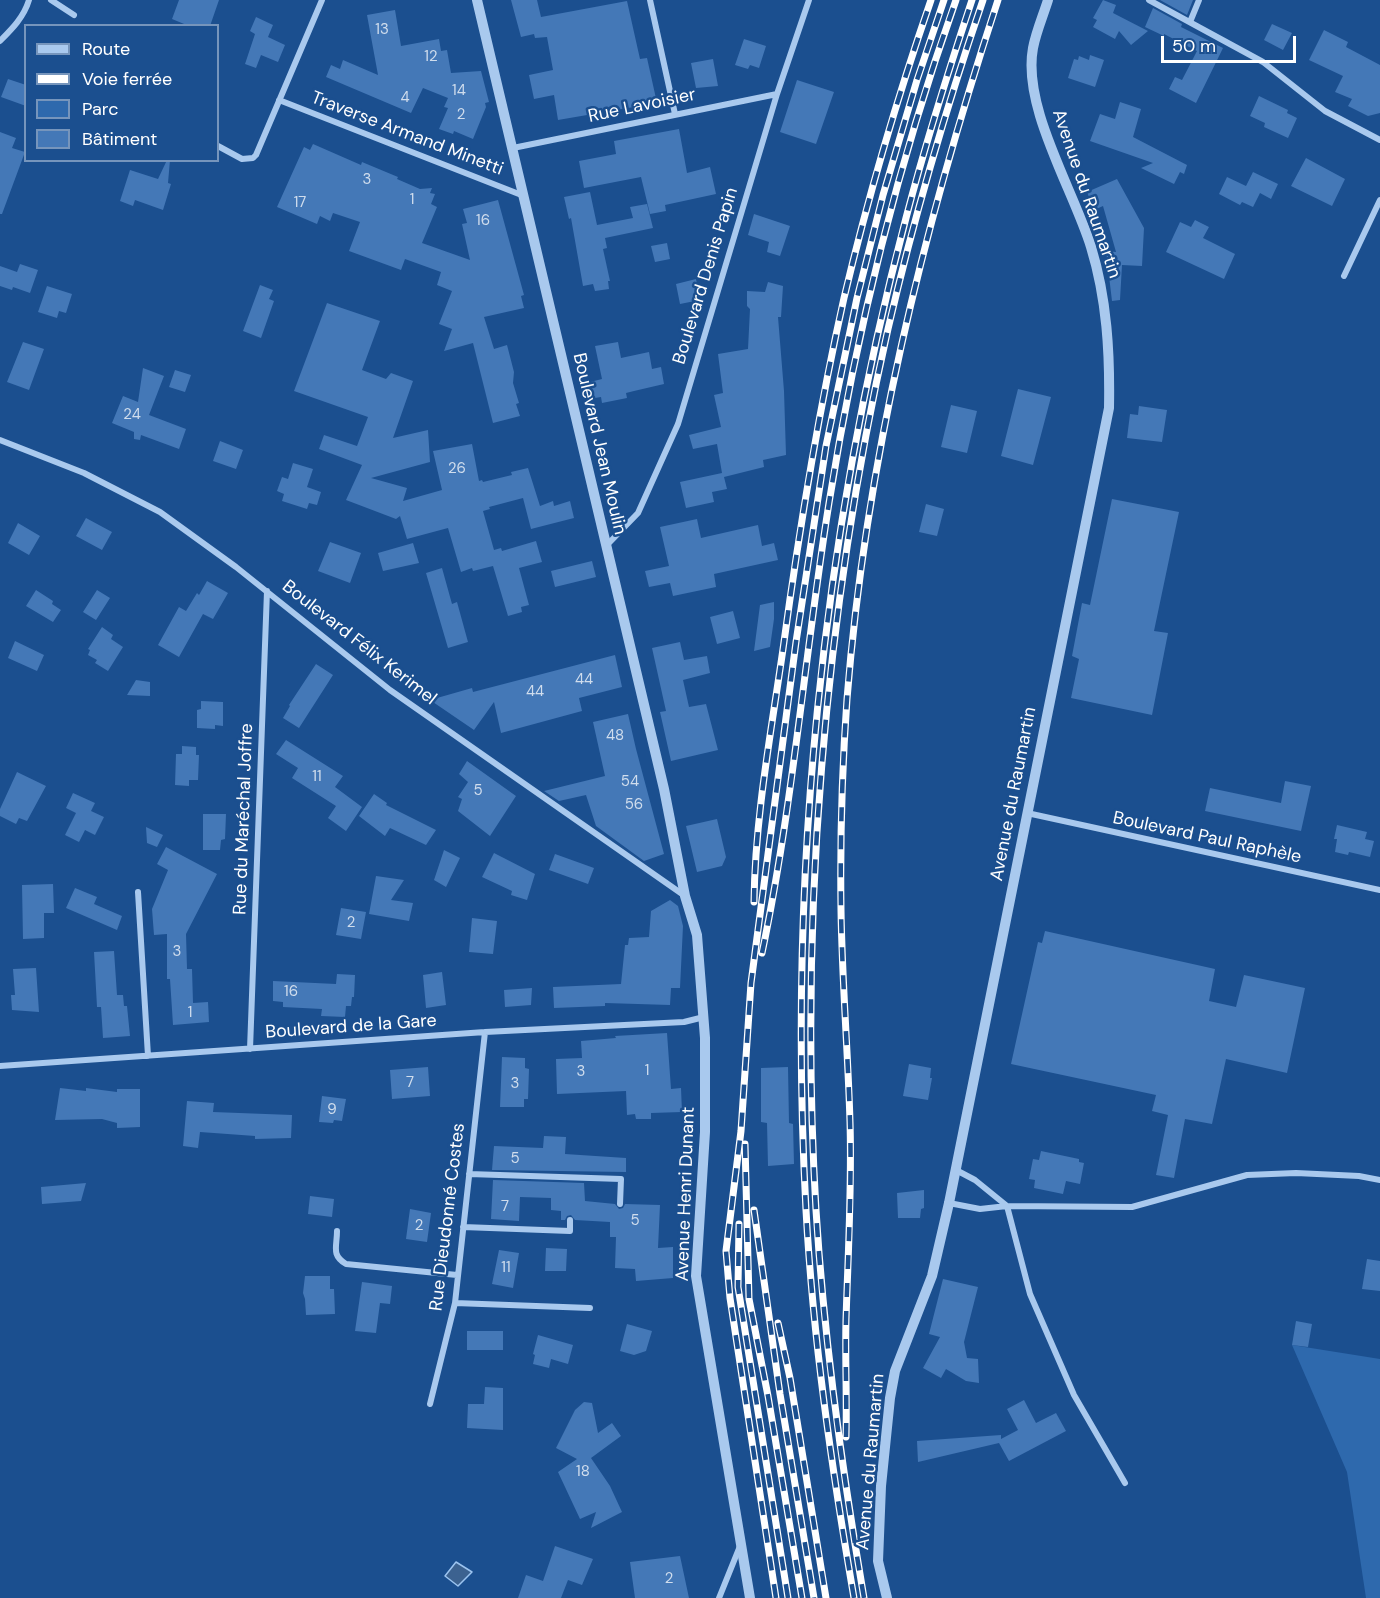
<!DOCTYPE html>
<html>
<head>
<meta charset="utf-8">
<style>
  body { margin:0 }
  #map { position:relative; width:1380px; height:1598px; overflow:hidden; background:#1b4f8f; font-family:"DM Sans",sans-serif }
  canvas { display:block }
  .legend { position:absolute; left:24px; top:24px; width:195px; height:138px; box-sizing:border-box; background:#1b4f8f; border:2px solid #7695bc; margin:0; padding:8px 10px; list-style:none; font-size:18px; color:#fff }
  .legend li { display:flex; align-items:center; gap:12px; height:30px }
  .legend b { width:30px; border:2px solid #7695bc }
  .scale { position:absolute; left:1161px; top:36px; width:135px; height:27px; box-sizing:border-box; border:3px solid #fff; border-top:0; padding-left:8px; font-size:18px; line-height:21px; white-space:nowrap; color:#fff; -webkit-text-stroke:4px #1b4f8f; paint-order:stroke }
</style>
</head>
<body>
<div id="map">
<canvas width="1380" height="1598"></canvas>
<ul class="legend">
<li><b style="height:8px;background:#a9c9ee"></b>Route</li>
<li><b style="height:8px;background:#fff"></b>Voie ferrée</li>
<li><b style="height:16px;background:#2e69ad"></b>Parc</li>
<li><b style="height:16px;background:#4478b7"></b>Bâtiment</li>
</ul>
<div class="scale">50 m</div>
</div>
<script>
const context = document.querySelector('canvas').getContext('2d');
context.lineJoin = 'round';
function fillPath(path, color) { context.fillStyle = color; context.fill(path, 'evenodd'); }
function trace(path, color, width, dash) { context.strokeStyle = color; context.lineWidth = width; context.lineCap = dash ? 'butt' : 'round'; context.setLineDash(dash || []); context.stroke(path); }
function write(font, color, halo, rows, align = 'center') {
  context.font = font + ' "DM Sans",sans-serif'; context.lineWidth = 5; context.setLineDash([]); context.textBaseline = 'middle'; context.strokeStyle = halo; context.fillStyle = color; for (const [text, x, y, turn = 0] of rows) {
    context.save(); context.translate(x, y); context.rotate((+turn || 0) * Math.PI / 180); context.textAlign = isNaN(turn) ? turn : align; if (halo) context.strokeText(text, 0, 0); context.fillText(text, 0, 0); context.restore();
  }
}
const green = new Path2D(`
  M1292,1345L1380,1359V1598H1366L1347,1472Z`);
const water = new Path2D(`
  M456,1562L472,1572L458,1586L445,1576Z`);
const building = new Path2D(`
  M179,0H219L210,26H189L172,19Z
  M511,0H537L541,17L627,1L640,59L647,58L657,103L558,120L554,95L534,99L529,75L553,70L547,37L535,38L534,34L521,37Z
  M1103,0L1116,5L1113,13L1148,31L1131,45L1119,31L1115,39L1093,27L1097,20L1093,18Z
  M1160,0H1193L1187,15Z
  M1153,8L1182,24L1181,27L1223,48L1196,103L1169,89L1175,77L1182,80L1197,51L1164,34V36L1145,27Z
  M395,10L401,46L439,39L441,51L447,50L451,73L481,71L489,102L485,103L486,107L473,139L454,131L453,134L439,129L448,108L444,107L448,98L423,88L411,113L326,77L331,65L340,69L343,60L378,75L367,15Z
  M256,17L273,25L268,37L285,45L278,62L261,55L256,68L245,64L255,34L250,31Z
  M1272,24L1292,33L1283,50L1264,40Z
  M1324,30L1348,42L1346,47L1380,65V113L1368,116L1348,106L1352,99L1335,92L1343,76L1309,60Z
  M744,39L766,46L759,68L750,65L748,69L735,65Z
  M1090,55L1104,60L1095,87L1068,78L1074,59L1078,60L1079,56L1089,60Z
  M713,59L718,86L696,88L691,63Z
  M8,79L26,85V106L1,97Z
  M797,80L834,92L816,144L780,132Z
  M1259,96L1288,110L1287,113L1297,118L1288,138L1264,127L1265,123L1250,116Z
  M1120,102L1141,109L1133,137L1187,165L1184,174L1180,172L1174,184L1141,168L1153,163L1090,141L1100,114L1115,119Z
  M679,129L687,173L710,167L716,194L665,205L666,211L650,214L641,177L584,188L579,161L616,154L614,141Z
  M0,132L16,138L12,148L25,152L2,214H0Z
  M313,144L361,165L362,162L398,177L397,179L420,189L432,188L430,193L435,194L431,204L437,207L422,243L470,260L462,224L467,223L463,209L498,200L524,295L521,296L524,308L484,317L494,349L507,345L514,372L513,383L519,403L516,404L520,416L493,423L473,343L444,351L452,329L439,324L452,291L437,285L441,272L405,259L401,270L349,251L360,222L333,213L330,221L320,216L317,224L277,207L304,147L310,150Z
  M1306,158L1345,179L1332,206L1291,186Z
  M167,160H170L168,183L171,184L163,210L135,200L133,206L120,201L130,170L158,179Z
  M1253,172L1278,184L1271,199L1260,193L1253,207L1242,202L1240,205L1219,194L1227,177L1246,186Z
  M1117,179L1144,228L1142,266L1122,265L1120,300L1112,301L1106,251L1116,252L1103,206L1094,210L1087,192Z
  M590,192L597,225L633,218L630,207L647,204L653,228L605,238L607,248L603,249L610,281H608L609,289L595,291L593,284L583,286L571,218L569,219L564,197Z
  M754,214L790,226L780,256L767,252L769,242L748,235Z
  M1195,220L1209,227L1203,238L1235,254L1224,279L1166,252L1180,222L1191,227Z
  M667,243L670,259L655,262L651,246Z
  M20,264L38,270L30,293L13,287L12,290L0,286V266L17,272Z
  M696,279L700,300L680,304L676,284Z
  M768,282L783,286L781,317H778L784,391L786,455L763,460L764,467L724,477L727,489L712,492L714,502L686,508L680,482L722,473L717,444L693,449L689,435L721,427L714,395L723,393L718,354L748,349L750,309L747,306V291L765,292Z
  M260,285L273,290L269,299L274,301L261,338L243,331Z
  M47,286L72,294L66,313L59,311L57,318L38,312Z
  M327,303L380,321L362,370L386,379L391,373L413,381L393,438L428,430L430,462L371,478L407,488L403,501L442,490L433,451L472,444L479,481L482,480L483,482L512,475L511,472L528,468L540,506L553,501L554,506L570,501L574,518L531,529L523,498L489,507L490,509L483,511L494,550L501,548L502,551L536,541L542,562L519,568L529,605L521,607L522,612L508,616L493,566L473,571L472,568L461,572L448,528L407,539L400,516L396,519L346,500L362,465L319,449L324,435L357,446L368,417L294,391Z
  M23,342L44,349L29,390L7,382Z
  M618,342L621,358L649,352L652,369L661,367L664,384L634,391L626,393L627,398L602,403L601,397L589,399L586,383L602,379L595,346Z
  M143,368L164,376L149,415L186,429L179,449L141,435L140,440L134,439V432L112,423L123,396L138,402Z
  M175,370L191,375L185,392L169,387Z
  M1018,389L1051,397L1033,465L1001,456Z
  M951,405L977,411L967,453L941,447Z
  M1139,406L1167,410L1162,442L1127,438L1130,414L1138,415Z
  M220,441L243,450L236,469L213,461Z
  M293,463L313,469L307,487L321,492L317,505L309,503L307,509L282,501L284,494L277,491L282,477L288,479Z
  M1112,499L1179,512L1154,631L1168,633L1152,715L1071,698L1079,659L1072,656L1082,603L1090,605Z
  M926,504L944,509L937,536L919,532Z
  M86,518L112,532L102,550L76,536Z
  M697,519L701,538L758,525L762,546L774,543L778,560L714,574L716,587L673,596L670,583L649,587L645,571L669,566L660,527Z
  M18,523L40,536L29,555L8,543Z
  M330,542L361,553L350,583L318,571Z
  M413,543L419,563L383,571L378,553Z
  M592,561L596,577L555,587L551,571Z
  M442,568L452,604L457,602L468,642L448,648L426,573Z
  M207,581L228,593L213,619L203,614L179,657L158,645L179,607L186,611L197,593L199,595Z
  M36,590L53,601L52,604L61,610L53,622L26,606Z
  M97,590L110,598L96,620L83,612Z
  M774,602V619L770,647L754,651L760,605Z
  M733,611L740,638L717,644L710,617Z
  M102,627L113,635L111,639L123,647L108,671L95,663L97,660L88,655L90,650L88,649Z
  M15,641L44,655L37,671L8,658Z
  M680,642L684,660L707,656L710,673L683,680L689,707L706,704L718,750L671,761L660,712L666,711L652,648Z
  M615,655L622,687L579,698L582,711L501,733L494,702L474,730L430,700L472,688L473,692Z
  M316,664L333,675L299,728L283,718L290,706L289,705Z
  M136,680L150,682V696L127,695Z
  M201,701L223,702V726L215,725V729L197,728V710L201,709Z
  M628,714L636,749L664,854L644,861L596,826L586,795L559,801L544,791L605,776L593,722Z
  M286,740L343,776L335,787L362,807L346,831L328,818L336,806L292,778L298,768L276,754Z
  M182,746L196,747V755H199L198,780H189V786L175,785L176,754H182Z
  M467,761L516,796L490,836L458,811L462,799L458,797L468,782L459,774Z
  M17,772L46,786L27,821L19,818L16,824L0,816V809Z
  M1285,781L1311,786L1301,831L1205,811L1210,788L1281,803Z
  M73,793L95,803L91,811L104,817L95,835L85,830L79,842L65,835L76,813L66,808Z
  M374,794L387,803L386,805L436,830L426,845L390,828L385,836L359,816Z
  M203,814H226L225,839L221,840L220,850H203Z
  M717,819L726,857L722,866L697,872L686,826Z
  M1337,825L1367,832L1365,839L1374,841L1370,857L1349,852L1348,855L1335,852L1337,839H1334Z
  M146,827L163,835L157,847L147,843Z
  M166,847L217,874L186,934L187,969H192L193,1003L208,1002L209,1022L173,1025L170,979H167V934L154,935L152,909L168,870L157,864Z
  M444,850L460,858L446,887L434,880Z
  M494,853L535,874L527,900L511,895L512,891L482,877Z
  M555,854L594,868L588,884L549,870Z
  M376,876L404,880L391,900L413,903L409,921L369,914Z
  M53,884L54,913H44V938L23,939L22,885Z
  M75,888L97,897L94,904L122,916L117,930L66,908Z
  M670,900L678,906L683,926L680,988H671L670,1005L605,1003V1006L554,1008L553,987L621,984L625,945H628L629,938L649,937L651,911Z
  M341,908L366,912L361,939L336,935Z
  M472,918L497,921L493,954L469,952Z
  M1045,931L1215,969L1209,1001L1236,1007L1244,975L1305,988L1287,1073L1226,1059L1212,1124L1185,1119L1174,1178L1156,1175L1168,1115L1152,1111L1156,1095L1011,1064L1038,942L1042,943Z
  M114,951L117,995H123L124,1006H127L130,1036L103,1038L101,1007H97L94,952Z
  M36,968L39,1012L12,1010L11,995H15L13,969Z
  M442,972L446,1005L426,1008L423,975Z
  M337,974L355,975L354,997H352L351,1006H346L345,1017L321,1016L322,1009L283,1007V1002L273,1001V981L336,984Z
  M532,988L531,1005L505,1007L504,990Z
  M667,1033L671,1089L681,1088L682,1112L651,1113V1119H636L635,1114L627,1115L626,1091L557,1094L556,1059L582,1058L581,1041L616,1038L615,1036Z
  M502,1057L525,1058V1068L529,1069L528,1099H524V1107H500Z
  M909,1064L931,1068L930,1078H932L928,1100L903,1096Z
  M428,1067L430,1096L392,1099L390,1070Z
  M788,1067L789,1123L793,1124L794,1164L768,1166L767,1123L761,1122V1068Z
  M60,1088L86,1091V1088L117,1092V1089H140V1127L117,1128V1123L102,1119L55,1120Z
  M322,1096L346,1099L342,1121L334,1120L333,1123L319,1122Z
  M187,1101L214,1103L213,1112L292,1115L291,1138L255,1139V1136L200,1132L198,1148L183,1146Z
  M544,1136L566,1137L565,1154L626,1158V1172L492,1170L494,1146L543,1148Z
  M1041,1151L1079,1159V1162L1084,1163L1080,1184L1066,1181L1063,1194L1034,1188L1035,1180L1029,1179L1033,1159L1039,1160Z
  M493,1180L584,1183L585,1201L615,1204L619,1209L623,1208L625,1204L660,1205L658,1248L673,1247V1278L636,1281L635,1269L615,1268L616,1237H610V1222L575,1220L571,1215L567,1216L565,1220H561V1211L551,1210V1198L520,1197L519,1221L491,1219Z
  M86,1183L81,1201L42,1204L41,1187Z
  M924,1190V1208L921,1209L920,1218H898L897,1193Z
  M310,1196L334,1199L332,1217L308,1214Z
  M410,1209L431,1213L427,1242L406,1239Z
  M546,1248L567,1249L566,1271H545Z
  M499,1250L519,1253L513,1288L492,1284Z
  M1367,1259L1380,1261V1291L1362,1289Z
  M305,1276H330V1289H334L335,1314L306,1315L305,1299L303,1293Z
  M943,1279L978,1287L964,1342L967,1358L978,1359L979,1383L966,1381L946,1369L941,1378L923,1368L940,1337L929,1334Z
  M362,1282L392,1286L390,1304L380,1303L376,1333L355,1331Z
  M1296,1321L1312,1324L1308,1347L1292,1345Z
  M627,1324L652,1331L646,1351L634,1355L620,1351Z
  M467,1331H503V1350H467Z
  M538,1335L573,1345L568,1364L551,1359L549,1368L533,1364L535,1355L533,1354Z
  M485,1387L503,1388V1430L467,1428L468,1404H484Z
  M1024,1400L1036,1423L1056,1413L1066,1431L1009,1461L999,1443L918,1462L917,1441L1001,1435V1439L1018,1430L1007,1409Z
  M584,1402L592,1403L598,1433L612,1423L621,1436L591,1458L610,1486L622,1512L591,1528L596,1512L580,1519L558,1472L577,1459L556,1448L575,1410Z
  M555,1546L593,1559L582,1585L568,1580L561,1598H518L526,1575L543,1581Z
  M680,1556L689,1598H635L630,1562Z`);
const minor = new Path2D(`
  M51,0L74,15
  M650,0L675,114
  M1149,0L1263,62L1325,111L1380,140
  M1190,22L1199,0
  M0,41C12,29 24,17 29,0
  M279,100L524,196
  M218,146L242,159L253,158L256,155L322,0
  M513,148L777,94
  M1344,276L1380,200
  M0,440L84,473L160,512L236,567L390,690L685,896
  M606,546L638,513L678,424L777,94L809,0
  M1027,813L1380,890
  M138,892L148,1056
  M250,1049L267,591
  M0,1066L485,1032L684,1022L704,1017
  M956,1170L975,1180L1007,1206
  M469,1174L621,1179L620,1204
  M949,1203L980,1209L1007,1206L1132,1207L1247,1175L1296,1173L1359,1176L1380,1180
  M1007,1206L1030,1294L1074,1395L1125,1483
  M463,1227L570,1231V1220
  M337,1231C337,1247 331,1255 346,1264L457,1275
  M455,1303L590,1308
  M430,1404L455,1303L485,1032
  M719,1598L740,1546`);
const tertiary = new Path2D(`
  M477,0L664,789L685,896L697,935L705,1038V1132L696,1276L750,1598
  M887,1598L878,1561L881,1486L890,1398L895,1371L932,1276L949,1203L1109,408C1110,353 1107,299 1091,247C1073,189 1022,107 1033,48C1036,32 1043,16 1048,0`);
const rail = new Path2D(`
  M754,902C755,817 771,733 783,649C799,531 818,414 844,298C868,197 897,98 931,0
  M762,953C793,805 805,653 829,503C856,332 898,163 956,0
  M745,1144L749,1299L768,1396L802,1598
  M754,1210L780,1394L814,1598
  M739,1224L738,1287L788,1598
  M778,1323L790,1378L826,1598
  M846,1437C847,1398 845,1359 846,1320C848,1254 852,1188 850,1122C848,1052 842,981 841,910C840,840 842,769 847,699C866,459 923,228 998,0
  M776,1598L730,1298L726,1251L741,1131L751,983L796,642L826,446L857,298L883,195L917,80L944,0
  M854,1598C832,1470 813,1340 806,1210C788,878 821,540 906,218C925,145 948,72 972,0
  M864,1598C842,1470 824,1340 816,1210C799,921 824,612 888,329C914,217 946,108 983,0`);
const numberNames = [
  ["13",382,30],
  ["12",431,57],
  ["14",459,91],
  ["4",405,98],
  ["2",461,115],
  ["3",367,180],
  ["1",412,200],
  ["17",300,203],
  ["16",483,221],
  ["24",132,415],
  ["26",457,469],
  ["44",584,680],
  ["44",535,692],
  ["48",615,736],
  ["11",317,777],
  ["54",630,782],
  ["5",478,791],
  ["56",634,805],
  ["2",351,923],
  ["3",177,952],
  ["16",291,992],
  ["1",190,1013],
  ["1",647,1071],
  ["3",581,1072],
  ["7",410,1083],
  ["3",515,1084],
  ["9",332,1110],
  ["5",515,1159],
  ["7",505,1207],
  ["5",635,1221],
  ["2",419,1226],
  ["11",506,1268],
  ["18",583,1472],
  ["2",669,1579]
];
const streetNames = [
  ["Rue Lavoisier",642,106,-12],
  ["Traverse Armand Minetti",407,134,21],
  ["Avenue du Raumartin",1086,194,71],
  ["Boulevard Denis Papin",706,276,-73],
  ["Boulevard Jean Moulin",599,444,77],
  ["Boulevard Félix Kerimel",359,643,38],
  ["Avenue du Raumartin",1014,794,-79],
  ["Rue du Maréchal Joffre",244,819,-88],
  ["Boulevard Paul Raphèle",1207,838,12],
  ["Boulevard de la Gare",351,1027,-4],
  ["Avenue Henri Dunant",686,1194,-88],
  ["Rue Dieudonné Costes",448,1217,-83],
  ["Avenue du Raumartin",871,1462,-85]
];
fillPath(green, '#2e69ad');
fillPath(water, '#3c6290');
trace(water, '#9cc4f0', 1.5);
fillPath(building, '#4478b7');
trace(minor, '#a9c9ee', 6);
trace(tertiary, '#a9c9ee', 10);
trace(rail, '#fff', 7);
trace(rail, '#1b4f8f', 4.5, [14]);
write('15px', '#d0dded', null, numberNames);
write('18px', '#fff', '#1b4f8f', streetNames);
</script>
</body>
</html>
